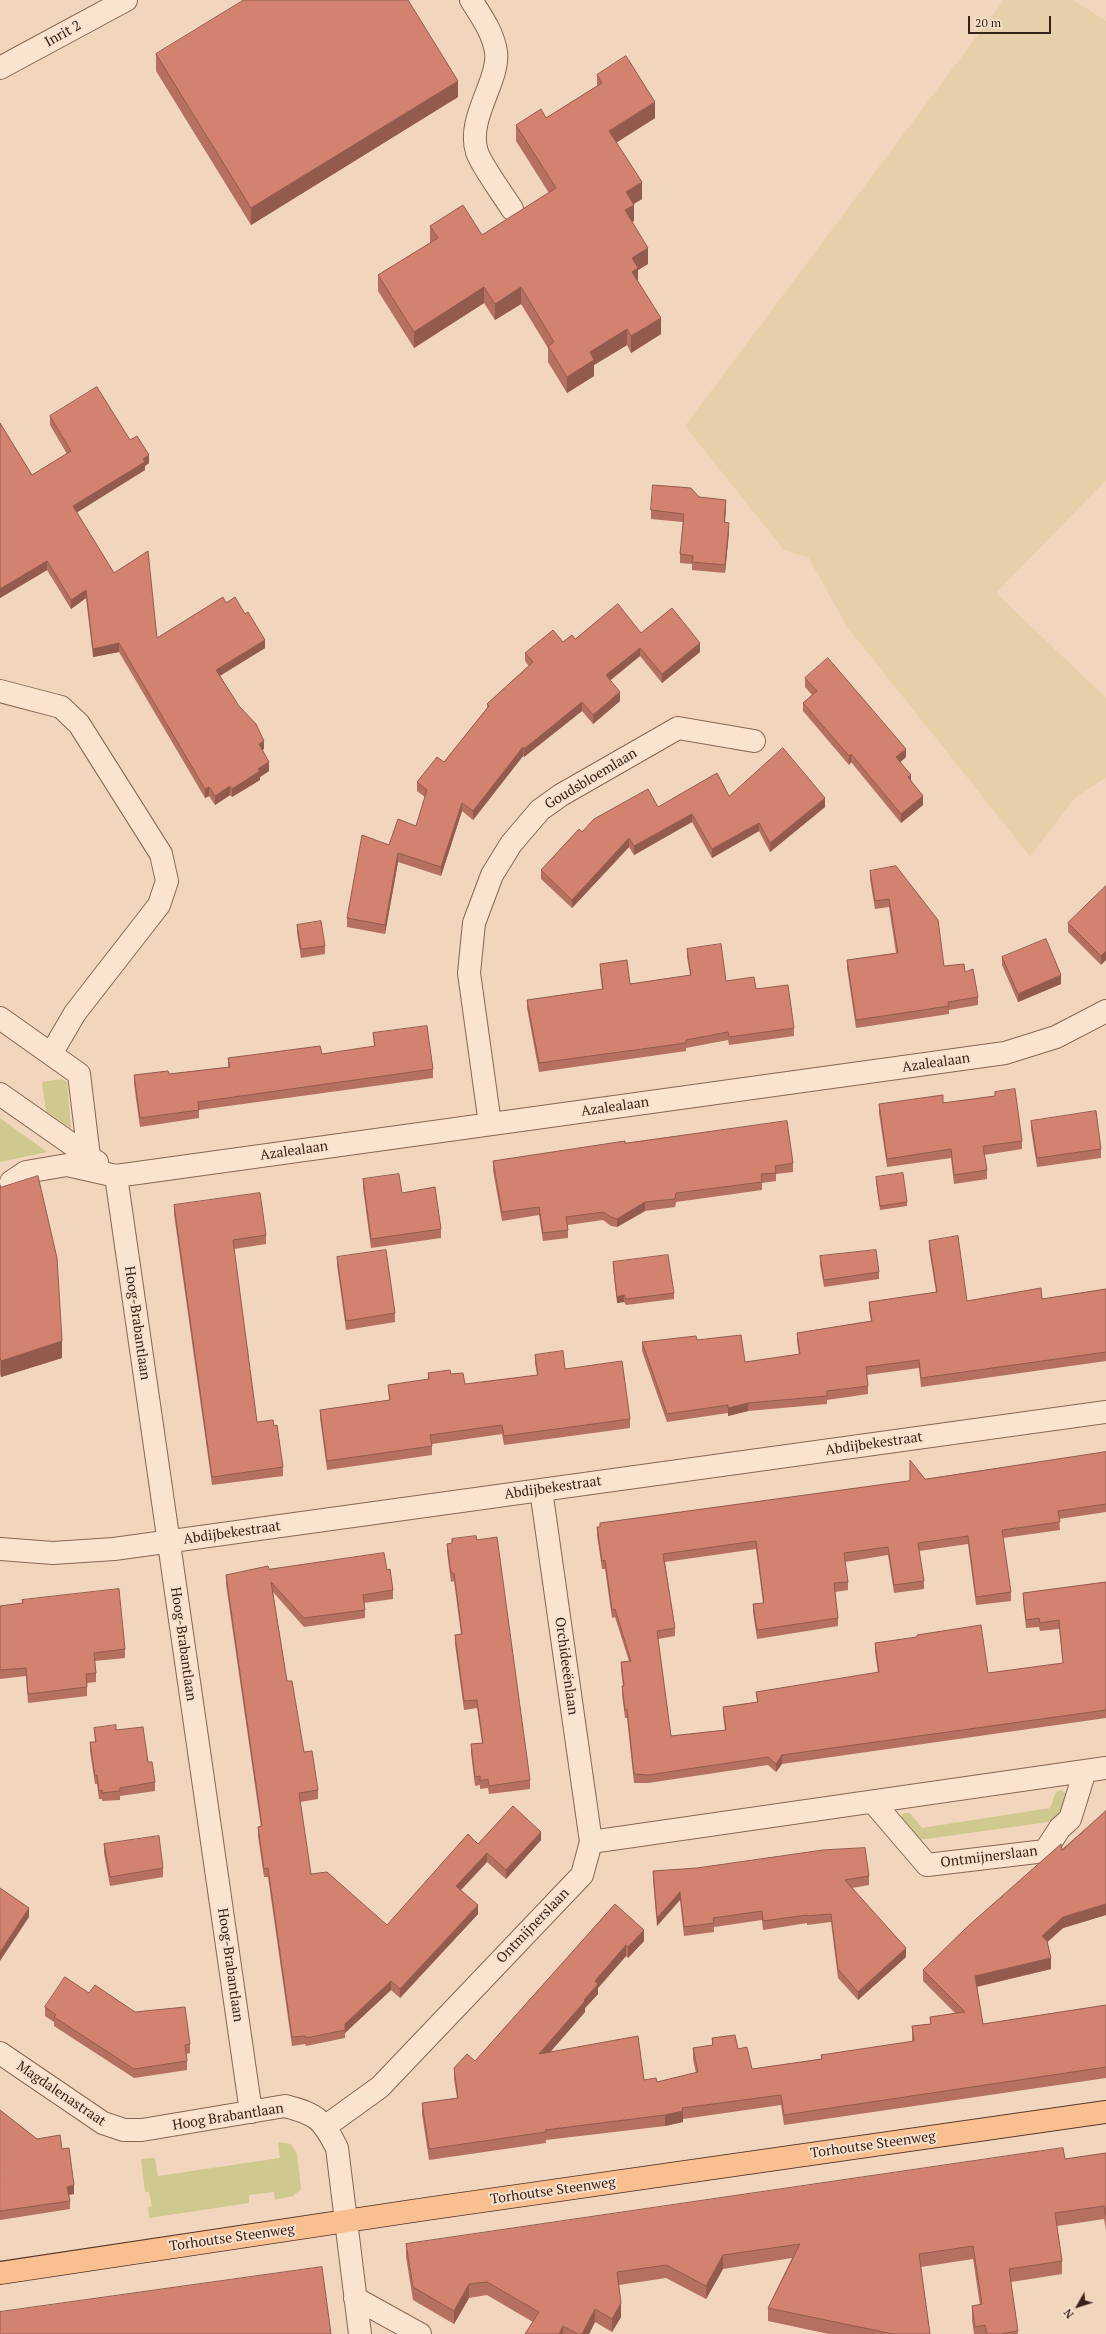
<!DOCTYPE html>
<html>
<head>
<meta charset="utf-8">
<style>
  body { margin:0 }
  #map { position:relative; width:1106px; height:2334px; overflow:hidden; background:#f1d5bc; font-family:"PT Serif",serif }
  canvas { display:block }
  .north { position:absolute; left:1058px; top:2286px; width:40px; height:40px; -webkit-text-stroke:3px #f8e1cc; paint-order:stroke; rotate:231deg; font-size:11px; font-weight:700; line-height:16px; text-align:center; color:#37221a }
  .north::after { content:''; display:block; margin:auto; width:14px; height:18px; background:#37221a; clip-path:polygon(50% 0,100% 100%,50% 72%,0 100%) }
  .scale { position:absolute; left:968px; top:16px; width:83px; height:18px; box-sizing:border-box; border:2px solid #37221a; border-top:0; padding-left:5px; font-size:12px; line-height:14px; white-space:nowrap; color:#37221a; -webkit-text-stroke:3px #f8e1cc; paint-order:stroke }
</style>
</head>
<body>
<div id="map">
<canvas width="1106" height="2334"></canvas>
<div class="north">N</div>
<div class="scale">20 m</div>
</div>
<script>
const context = document.querySelector('canvas').getContext('2d');
context.lineJoin = 'round';
function fillPath(path, color) { context.fillStyle = color; context.fill(path, 'evenodd'); }
function trace(path, color, width, dash) { context.strokeStyle = color; context.lineWidth = width; context.lineCap = dash ? 'butt' : 'round'; context.setLineDash(dash || []); context.stroke(path); }
function write(font, color, halo, rows, align = 'center') {
  context.font = font + ' "PT Serif",serif'; context.lineWidth = 4; context.setLineDash([]); context.textBaseline = 'middle'; context.strokeStyle = halo; context.fillStyle = color; for (const [text, x, y, turn = 0] of rows) {
    context.save(); context.translate(x, y); context.rotate((+turn || 0) * Math.PI / 180); context.textAlign = isNaN(turn) ? turn : align; if (halo) context.strokeText(text, 0, 0); context.fillText(text, 0, 0); context.restore();
  }
}
const farmland = new Path2D(`
  M1004,0H1073L1106,21V480L996,593L1106,698V777L1075,798L1030,856L848,628L808,557L784,550L685,426Z`);
const green = new Path2D(`
  M62,1079L67,1082L71,1129L46,1111L42,1082Z
  M0,1118L47,1152L0,1162Z
  M1061,1790L1067,1794L1061,1817L1055,1821L919,1840L900,1817L904,1813H910L922,1828L1050,1808L1056,1792Z
  M278,2142L291,2144L297,2154L301,2189L293,2196L275,2200L274,2192L249,2195V2203L149,2218L148,2207L152,2206L149,2192H145L141,2159L155,2158L158,2176L280,2158Z`);
const minor = new Path2D(`
  M471,0C481,16 493,32 496,52C500,80 466,119 477,152C481,165 504,196 512,209
  M0,68L126,0
  M0,691L61,707L79,724L161,854L167,881L159,905L75,1013L51,1054
  M0,1018L79,1074L89,1157
  M0,1094L97,1162
  M490,1124L469,973L474,923L492,875L511,844L540,810L561,795L678,728L754,741
  M116,1176L251,2112
  M11,1182L26,1172L67,1165L116,1176L1005,1053L1056,1037L1106,1011
  M0,1549L53,1553L114,1549L1106,1412
  M873,1802L927,1865L1045,1851L1060,1828L1070,1819L1085,1771
  M591,1842L1106,1768
  M0,2053L103,2123L124,2130H142L285,2106C317,2114 322,2119 337,2148L360,2334
  M326,2126L380,2087L582,1875L591,1842L541,1490
  M355,2298L420,2334`);
const major = new Path2D(`
  M0,2273L426,2209L1106,2112`);
const wall = new Path2D(`
  M156,54L458,97L251,225L156,71Z
  M597,75L655,118L616,143L642,199L634,204V221L632,222L648,264L638,270V281L661,334L631,353L627,345L594,365V376L567,393L548,362V348L521,304L495,320L484,303L414,348L378,291V275L430,243V226L482,235L549,193L516,141V125L546,118L597,86Z
  M50,416L130,440L149,463L145,466V470L76,512L114,573L157,638L226,603L265,648L220,676L264,749L262,750L269,771L260,777V780L232,797L230,795L215,805L209,796L205,798L119,652L93,657L86,598L71,609L47,570L0,598V423L32,475L67,454L50,425Z
  M699,497L726,508L725,522L729,532L725,573L692,570V564L680,563V554L683,522L651,519V510Z
  M641,633L700,652L662,683L640,656L610,680L620,701L593,724L582,711L524,757L523,756L473,820L462,811L441,876L398,862L385,934L347,927V918L389,845L416,826L425,797L417,791V782L444,762L487,708V704L529,666L525,661V653L575,639Z
  M805,678L906,757L900,762L923,805L901,823L851,762L849,765L803,711V703L812,695L805,687Z
  M729,796L825,807L770,852L759,831L712,858L692,822L634,855L629,847L572,908L541,879V870L582,832L658,807Z
  M870,871L944,966L965,972L978,997V1005L949,1010V1014L856,1028L847,968V960L896,953L889,907L875,909L870,879Z
  M1106,886L1101,965L1068,932V923Z
  M297,925L325,946V954L301,958L297,933Z
  M687,949L726,981L756,989L794,1028V1036L729,1045L728,1040L686,1048V1051L539,1072L527,1008V1000L602,989L600,972V964L630,984L690,975L687,957Z
  M1002,957L1061,984L1018,1002L1002,965Z
  M373,1033L433,1069V1078L199,1110V1118L140,1127L134,1084V1075L169,1074L228,1067V1058L322,1054L374,1047Z
  M995,1092L1022,1141V1149L984,1155L987,1170V1179L954,1184L951,1158L887,1167L879,1113V1104L943,1103L995,1096Z
  M1031,1121L1101,1149V1158L1037,1167L1031,1129Z
  M625,1143L793,1163V1172L776,1174V1181L762,1183V1190L676,1202L675,1207L645,1211L617,1227L611,1226L603,1220L568,1225V1238L543,1241L539,1215L502,1221L493,1170V1161Z
  M876,1177L907,1202V1206L880,1210L876,1182Z
  M363,1179L402,1193L441,1229V1238L371,1248L363,1188Z
  M0,1188L62,1358L1,1377L0,1374Z
  M174,1205L266,1235V1244L234,1249L257,1422L274,1426L283,1467V1476L212,1485L174,1214Z
  M929,1241L967,1301L1042,1299L1106,1289V1361L921,1387L919,1368L867,1375L868,1386V1394L827,1400V1404L748,1411L728,1416V1413L667,1422L642,1351V1342L697,1340L745,1362L799,1355L797,1341V1333L871,1321L869,1310V1302L936,1292L929,1249Z
  M820,1256L879,1272V1279L824,1287L820,1264Z
  M337,1257L395,1313V1322L346,1330L337,1265Z
  M613,1262L674,1293V1299L626,1305L624,1302L617,1303L613,1268Z
  M535,1355L565,1369L630,1419V1428L504,1445L502,1434L432,1444V1455L327,1470L320,1418V1410L389,1400L388,1385L428,1380V1373L451,1374L465,1384L537,1375L535,1363Z
  M1106,1452V1512L1059,1519L1060,1530L1003,1538L1011,1592V1601L976,1605L968,1544L919,1551L924,1581V1589L894,1593L888,1555L845,1562L848,1582V1590L835,1592L838,1618V1626L757,1639L753,1612V1604L763,1603L756,1549L665,1562L675,1628V1636L658,1639L671,1736L725,1730L723,1715V1707L757,1702L756,1692L878,1673L875,1652V1643L988,1673L1063,1664L1059,1629L1040,1631L1039,1627L1026,1628L1023,1601V1593L1106,1582V1718L782,1764L776,1772L768,1765L648,1783H634L627,1718H625L622,1694V1686H623L621,1670V1662L629,1661L615,1617L612,1618L605,1569H602L597,1535V1527H600V1523L925,1479Z
  M452,1539L477,1540L530,1780V1789L489,1794L488,1788L480,1789V1785L475,1786L471,1753V1744L482,1743L477,1708L464,1710L455,1644V1635L461,1634L454,1581L451,1582L447,1552V1544L452,1543Z
  M269,1569L387,1570L393,1590V1599L364,1603L365,1610V1618L304,1627L273,1592L287,1681L304,1752L318,1790V1799L300,1802L311,1874L387,1925L478,1844L541,1840L506,1879L487,1862L461,1890L478,1914L400,1998L391,1990L345,2033V2038L306,2046L305,2044L292,2046L268,1877H264L258,1836V1827H261L226,1584V1575Z
  M22,1600L125,1649V1658L95,1661L96,1673V1682L87,1683V1696L28,1703L26,1676L0,1679V1606L22,1603Z
  M94,1728L116,1730L148,1762L155,1782V1791L120,1796V1800L102,1801V1799H99L97,1784H95L90,1751V1742H95Z
  M1106,1811V1915L1063,1928L1047,1942L1051,1969L977,1987L983,2024L1106,2005V2078L784,2125L781,2105L683,2119V2122L665,2126L546,2140V2143L429,2160L422,2114V2103L457,2098L454,2079V2068L475,2061L615,1904L644,1941L628,1958L626,1956L598,1988V1994L585,2008V2012L550,2052L644,2080L657,2082L696,2073L693,2059V2048L712,2045V2038L738,2049L752,2069L821,2059V2055L912,2042V2026L930,2024V2017L955,2013L923,1981V1970Z
  M104,1844L163,1868V1877L110,1886L104,1853Z
  M653,1871L869,1876V1885L852,1888L906,1957L858,2000L838,1978L831,1922L807,1925V1923L763,1930L762,1920L714,1927V1932L684,1936L680,1900L657,1926L653,1880Z
  M89,1993L135,2012L190,2044V2053L186,2054L187,2061V2070L134,2078L54,2026V2022L45,2016V2007Z
  M0,2110L37,2139L62,2149L74,2194L69,2195L70,2201V2209L0,2220Z
  M1106,2153V2230L1104,2219L1057,2226L1062,2261V2274L1011,2282L1018,2334H974L972,2320V2306L980,2305L973,2259L921,2267L930,2334H829L768,2321V2308L792,2258L723,2269L706,2299L666,2278L619,2285L621,2317L612,2332L595,2322L589,2334H525L533,2322L487,2295L469,2298L454,2324L413,2300L406,2257V2244L1065,2159Z`);
const shadedWall = new Path2D(`
  M458,81V97L251,225V208Z
  M655,102V118L609,147V131Z
  M642,182V199L626,208V192Z
  M634,205V221L625,227V210Z
  M648,248V264L638,270V284L632,288V258Z
  M484,287V303L414,348V332Z
  M521,287V304L495,320V304Z
  M661,318V334L631,353V336Z
  M627,329V345L594,365V376L567,393V377L590,352Z
  M149,455V463L145,466V470L73,515V506Z
  M726,500V508L724,531V522Z
  M729,523V532L725,573V565Z
  M47,561V570L0,598V589Z
  M86,590V598L71,609V600Z
  M265,640V648L216,678V670Z
  M119,643V652L93,657V649Z
  M700,643V652L662,683V674Z
  M640,648V656L606,684V675Z
  M620,692V701L593,724V715Z
  M582,702V711L524,757V749Z
  M264,741V749L259,753V744Z
  M523,747V756L473,820V811Z
  M906,749V757L896,766V757Z
  M851,754V762L849,765V756Z
  M269,762V771L260,777V780L232,797V789L258,769Z
  M911,775V783L908,777Z
  M230,786V795L215,805V796Z
  M209,787V796L205,798V789Z
  M923,796V805L901,823V814Z
  M825,798V807L770,852V843Z
  M462,803V811L441,876V867Z
  M692,814V822L634,855V846Z
  M759,823V831L712,858V849Z
  M629,838V847L572,908V900Z
  M398,853V862L385,934V925Z
  M1106,951V960L1101,965V956Z
  M1061,975V984L1018,1002V994Z
  M645,1202V1211L617,1227V1219Z
  M624,1295V1302L617,1303V1297Z
  M62,1341V1358L1,1377V1361Z
  M748,1403V1411L728,1416V1408Z
  M782,1755V1764L776,1772V1764Z
  M541,1832V1840L506,1879V1870Z
  M487,1853V1862L456,1895V1886Z
  M680,1892V1900L657,1926V1918Z
  M1106,1904V1915L1063,1928L1042,1947V1936L1063,1917Z
  M478,1905V1914L400,1998V1989Z
  M29,1908V1917L0,1961V1952Z
  M644,1930V1941L628,1958V1947Z
  M626,1945V1956L598,1988V1994L585,2008V2012L539,2065V2054L584,2000L595,1981Z
  M906,1948V1957L858,2000V1992Z
  M1051,1958V1969L975,1987V1976Z
  M391,1981V1990L345,2033V2024Z
  M683,2111V2122L665,2126V2115Z
  M74,2185V2194L67,2195V2187Z
  M723,2255V2269L706,2299V2286Z
  M469,2284V2298L454,2324V2311Z
  M621,2303V2317L612,2332V2319Z
  M595,2309V2322L589,2334H582Z
  M563,2326V2334H559Z`);
const building = new Path2D(`
  M244,0H408L458,81L251,208L156,54Z
  M626,56L655,102L609,131L642,182L626,192L634,205L625,210L648,248L632,258L638,268L632,272L661,318L631,336L627,329L590,352L594,360L567,377L548,346L554,342L521,287L495,304L484,287L414,332L378,275L438,238L430,226L463,205L482,235L556,188L516,125L541,109L546,118L602,83L597,75Z
  M97,387L130,440L137,436L149,455L143,459L145,462L73,506L114,573L148,551L157,638L223,597L226,603L235,597L245,614L248,612L265,640L216,670L239,706L256,724L264,741L259,744L269,762L258,769L260,771L232,789L230,786L215,796L209,787L205,789L119,643L93,649L86,590L71,600L47,561L0,589V423L32,475L71,451L50,416Z
  M653,485L691,488L699,497L726,500L724,522L729,523L725,565L692,562L693,556L680,554L684,514L651,510Z
  M618,604L641,633L672,608L700,643L662,674L640,648L606,675L620,692L593,715L582,702L524,749L523,747L473,811L462,803L441,867L398,853L385,925L347,918L362,835L389,845L398,819L416,826L427,790L417,782L437,757L444,762L489,706L487,704L533,662L525,653L553,630L563,642L572,635L575,639Z
  M828,658L906,749L896,757L911,775L908,777L923,796L901,814L851,754L849,756L803,703L817,691L805,678Z
  M783,748L825,798L770,843L759,823L712,849L692,814L634,846L629,838L572,900L541,870L579,829L582,832L594,819L648,789L658,807L717,773L729,796Z
  M896,866L938,920L944,966L964,964L965,972L973,969L978,997L948,1002L949,1006L856,1020L847,960L898,953L889,899L875,901L870,871Z
  M1106,886V951L1101,956L1068,923Z
  M321,921L325,946L301,949L297,925Z
  M1046,939L1061,975L1018,994L1002,957Z
  M721,944L726,981L754,977L756,989L788,985L794,1028L729,1037L728,1032L686,1040V1043L539,1063L527,1000L603,989L600,964L627,960L630,984L691,975L687,949Z
  M427,1026L433,1069L198,1102L199,1110L140,1118L134,1075L168,1071L169,1074L230,1067L228,1058L320,1046L322,1054L375,1046L373,1033Z
  M1015,1089L1022,1141L983,1146L987,1170L954,1175L951,1149L887,1159L879,1104L943,1095V1103L995,1096V1092Z
  M1096,1111L1101,1149L1037,1158L1031,1121Z
  M787,1121L793,1163L775,1166L776,1173L761,1174L762,1182L676,1193L675,1199L645,1202L617,1219L611,1217L603,1212L566,1217L568,1230L543,1233L539,1207L502,1212L493,1161L625,1141V1143Z
  M903,1173L907,1202L880,1206L876,1177Z
  M399,1174L402,1193L435,1187L441,1229L371,1239L363,1179Z
  M38,1176L57,1258L62,1341L1,1361L0,1358V1188Z
  M260,1193L266,1235L233,1240L257,1422L273,1420L274,1426L277,1425L283,1467L212,1477L174,1205Z
  M958,1236L967,1301L1041,1288L1042,1299L1106,1289V1352L921,1378L919,1360L866,1367L868,1386L827,1391V1396L748,1403L728,1408V1405L667,1414L642,1342L696,1336L697,1340L741,1335L745,1362L800,1354L797,1333L872,1321L869,1302L937,1292L929,1241Z
  M386,1250L395,1313L346,1321L337,1257Z
  M876,1250L879,1272L824,1280L820,1256Z
  M668,1255L674,1293L626,1299L624,1295L617,1297L613,1262Z
  M563,1351L565,1369L622,1361L630,1419L504,1436L502,1425L430,1435L432,1446L327,1461L320,1410L390,1400L388,1385L429,1379L428,1373L450,1370L451,1374L463,1373L465,1384L538,1375L535,1355Z
  M1106,1452V1504L1058,1511L1060,1522L1002,1530L1011,1592L976,1597L968,1536L918,1543L924,1581L894,1585L888,1547L844,1553L848,1582L834,1583L838,1618L757,1630L753,1604L764,1603L756,1541L663,1554L675,1628L657,1631L671,1736L726,1730L723,1707L758,1702L756,1692L879,1672L875,1643L917,1637V1635L981,1625L988,1673L1063,1663L1059,1620L1040,1623L1039,1618L1026,1620L1023,1593L1106,1582V1710L782,1755L776,1764L768,1757L648,1775L634,1774L627,1709L625,1710L622,1686H624L621,1662L631,1661L615,1609L612,1610L605,1560L602,1561L597,1527H600V1523L908,1481L910,1480V1460L925,1479Z
  M476,1536L477,1540L497,1537L530,1780L489,1786L488,1779L480,1781V1776L475,1777L471,1744L483,1743L477,1700L464,1701L455,1635L462,1634L454,1573H451L447,1544L452,1543V1539Z
  M384,1553L387,1570L390,1569L393,1590L363,1595L365,1610L304,1618L271,1582L287,1681H292L304,1752L312,1751L318,1790L299,1793L311,1874L327,1872L387,1925L468,1834L478,1844L513,1806L541,1832L506,1870L487,1853L456,1886L478,1905L400,1989L391,1981L345,2024V2030L306,2038L305,2036L292,2037L268,1868L264,1869L258,1827L262,1826L226,1575L268,1566L269,1569Z
  M119,1589L125,1649L94,1653L96,1673L86,1674L87,1687L28,1694L26,1668L0,1670V1606L23,1603L22,1600Z
  M116,1725V1730L143,1727L148,1762H152L155,1782L120,1788V1791L102,1793V1790L99,1791L97,1775L95,1776L90,1742H96L94,1728Z
  M1106,1811V1904L1063,1917L1042,1936L1047,1941L1051,1958L975,1976L983,2024L1106,2005V2067L784,2115L781,2095L682,2108L683,2111L665,2115L545,2130L546,2132L429,2149L422,2103L458,2098L454,2068L467,2054L475,2061L615,1904L644,1930L628,1947L626,1945L595,1981L598,1984L584,2000L585,2001L539,2054L638,2036L644,2080L656,2078L657,2082L698,2072L693,2048L713,2045L712,2038L735,2035L738,2049L747,2047L752,2069L822,2059L821,2055L914,2041L912,2026L931,2024L930,2017L965,2012L923,1970L967,1927L1061,1844L1062,1850Z
  M159,1836L163,1868L110,1877L104,1844Z
  M865,1848L869,1876L845,1880L906,1948L858,1992L838,1969L831,1914L807,1916V1915L763,1921L762,1911L713,1918L714,1923L684,1927L680,1892L657,1918L653,1871L697,1868L823,1850Z
  M0,1888L29,1908L0,1952Z
  M65,1977L89,1993L95,1985L135,2012L185,2007L190,2044L185,2045L187,2061L134,2069L54,2017L56,2015L45,2007Z
  M0,2110L37,2139L60,2135L62,2149L69,2148L74,2185L67,2187L70,2201L0,2211Z
  M1063,2148L1065,2159L1106,2153V2216L1104,2206L1055,2213L1062,2261L1009,2269L1018,2331L1000,2334H987L985,2325L975,2327L972,2306L982,2304L973,2246L919,2254L930,2334H893L768,2308L800,2244L723,2255L706,2286L666,2265L617,2272L621,2303L612,2319L595,2309L582,2334H578L563,2326L559,2334H525L539,2312L487,2282L469,2284L454,2311L413,2287L406,2244Z
  M322,2267L331,2334H0V2312Z`);
const streetNames = [
  ["Inrit 2",63,34,-29],
  ["Goudsbloemlaan",591,779,-31],
  ["Azalealaan",936,1063,-8],
  ["Azalealaan",615,1107,-8],
  ["Azalealaan",294,1151,-8],
  ["Hoog-Brabantlaan",137,1323,82],
  ["Abdijbekestraat",874,1444,-8],
  ["Abdijbekestraat",553,1488,-8],
  ["Abdijbekestraat",232,1533,-8],
  ["Hoog-Brabantlaan",183,1644,82],
  ["Orchideeënlaan",566,1666,82],
  ["Ontmijnerslaan",989,1857,-7],
  ["Ontmijnerslaan",533,1926,-46],
  ["Hoog-Brabantlaan",230,1965,82],
  ["Magdalenastraat",61,2094,34],
  ["Hoog Brabantlaan",228,2117,-9],
  ["Torhoutse Steenweg",873,2145,-8],
  ["Torhoutse Steenweg",553,2191,-8],
  ["Torhoutse Steenweg",232,2238,-8]
];
fillPath(farmland, '#e7cfa9');
fillPath(green, '#cfc88f');
trace(minor, '#896554', 24);
trace(major, '#563429', 24);
trace(minor, '#fbe4cf', 22);
trace(major, '#f8c090', 22);
fillPath(wall, '#b5705f');
fillPath(shadedWall, '#935b4e');
fillPath(building, '#d2826f');
trace(building, '#935b4e', 1);
write('14px', '#37221a', '#f8e1cc', streetNames);
</script>
</body>
</html>
